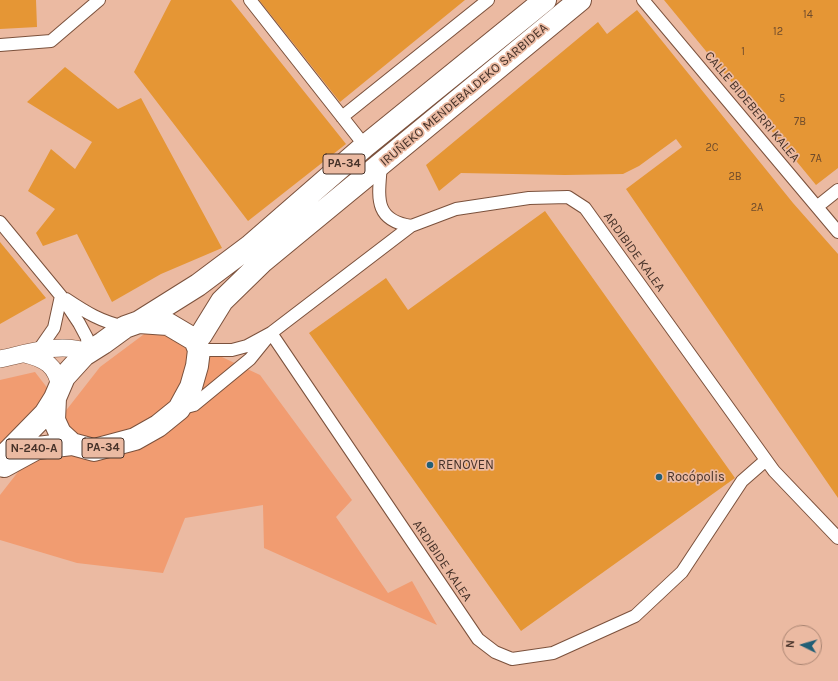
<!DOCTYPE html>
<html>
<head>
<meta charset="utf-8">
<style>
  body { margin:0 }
  #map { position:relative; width:838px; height:681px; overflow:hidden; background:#ebbaa2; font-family:Karla,sans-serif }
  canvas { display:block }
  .north { position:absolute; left:782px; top:625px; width:40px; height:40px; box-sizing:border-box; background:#ebbaa2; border:1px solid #a98472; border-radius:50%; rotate:275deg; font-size:11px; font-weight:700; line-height:16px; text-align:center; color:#463229 }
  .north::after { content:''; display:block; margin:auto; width:14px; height:18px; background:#225f76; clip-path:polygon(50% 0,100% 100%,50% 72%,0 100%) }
</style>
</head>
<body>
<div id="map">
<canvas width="838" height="681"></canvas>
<div class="north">N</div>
</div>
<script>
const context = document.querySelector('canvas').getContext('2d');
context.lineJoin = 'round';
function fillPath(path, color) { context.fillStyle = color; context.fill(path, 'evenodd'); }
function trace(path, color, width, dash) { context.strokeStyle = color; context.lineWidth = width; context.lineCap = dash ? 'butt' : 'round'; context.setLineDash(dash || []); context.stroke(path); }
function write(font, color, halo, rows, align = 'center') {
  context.font = font + ' Karla,sans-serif'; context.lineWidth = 3.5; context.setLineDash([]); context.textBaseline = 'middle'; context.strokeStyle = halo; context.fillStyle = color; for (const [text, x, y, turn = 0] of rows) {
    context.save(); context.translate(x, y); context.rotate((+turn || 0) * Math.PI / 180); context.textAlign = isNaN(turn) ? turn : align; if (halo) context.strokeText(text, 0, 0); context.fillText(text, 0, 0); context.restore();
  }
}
const green = new Path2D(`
  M159,323L207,350L260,375L352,500L336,517L388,593L412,581L437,625L264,548L263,505L185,518L163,573L77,563L0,540V495L100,367Z
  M35,372L55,398L0,455V380Z`);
const building = new Path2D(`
  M0,0H36L37,27L0,29Z
  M171,0H231L346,144L248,221L134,72Z
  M259,0H465L340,102Z
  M664,0H838V168L816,185Z
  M637,10L793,203L838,254V498L626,189L682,147L676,139L639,166L623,174L565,175L461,173L439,191L426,165L598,22L607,34Z
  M65,67L118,109L141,98L222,248L161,274L112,302L77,234L43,246L36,233L55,209L28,191L51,149L75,169L92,142L27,102Z
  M545,211L735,478L521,631L309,333L386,278L408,310Z
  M0,242L46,298L0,324Z`);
const street = new Path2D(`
  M250,0L365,146
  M643,0L838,232
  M0,45L51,41L99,0
  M342,117L488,0
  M381,164C379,195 372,220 411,226
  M818,206L838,190
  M0,222L61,296L79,323L87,338L88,352
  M66,299C87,313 100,321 125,327
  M271,333L478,639L495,652L512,659L553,653L635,616L682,572L742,481L766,460
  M199,350H232L247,346L271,333L411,226L456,209L529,198L568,197L585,208L774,471L838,538
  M38,351L54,328L61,296
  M179,409L194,405L250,359L267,338`);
const secondary = new Path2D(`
  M25,354C45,359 56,365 60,387
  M0,359C28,353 60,342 88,352`);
const highway = new Path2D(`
  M139,322L168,324L195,340L199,350L197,366L191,387L179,409L158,426L135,439L94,450L72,444L60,433L54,420L55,398L64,377L84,355L103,343L125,327L139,322L198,285L250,246L365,146L545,0
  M195,340L201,335L222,301L263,261L580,0
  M0,460L45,414L55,398
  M4,466L37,448L72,444`);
const markers = [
  [430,465,4,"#225f76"],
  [659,477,4,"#225f76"]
];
const numberNames = [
  ["14",808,15],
  ["12",778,32],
  ["1",743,52],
  ["5",782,99],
  ["7B",800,122],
  ["2C",712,148],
  ["7A",816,159],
  ["2B",735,177],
  ["2A",757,208]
];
const shields = [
  [344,164,42],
  [103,448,42],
  [34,449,56]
];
const shieldNames = [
  ["PA-34",344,164],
  ["PA-34",103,448],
  ["N-240-A",34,449]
];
const streetNames = [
  ["IRUÑEKO MENDEBALDEKO SARBIDEA",464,95,-40],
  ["CALLE BIDEBERRI KALEA",752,107,50],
  ["ARDIBIDE KALEA",634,252,54],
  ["ARDIBIDE KALEA",442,561,56]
];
const poiNames = [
  ["RENOVEN",438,465],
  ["Rocópolis",667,477]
];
fillPath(green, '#f19c71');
fillPath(building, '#e59635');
trace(street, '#7b513c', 14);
trace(secondary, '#7b513c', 18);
trace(highway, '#7b513c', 24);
trace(street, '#fff', 12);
trace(secondary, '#fff', 17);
trace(highway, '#fff', 22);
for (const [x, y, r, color] of markers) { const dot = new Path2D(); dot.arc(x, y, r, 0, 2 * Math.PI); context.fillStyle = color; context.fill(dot); trace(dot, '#ebbaa2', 1.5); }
write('11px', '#6e4b2c', null, numberNames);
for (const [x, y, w] of shields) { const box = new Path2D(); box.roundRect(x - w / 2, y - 10, w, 20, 3); context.fillStyle = '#ebbaa2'; context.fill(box); trace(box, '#463229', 1); }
write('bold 12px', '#463229', null, shieldNames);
write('13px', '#463229', '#ebbaa2', streetNames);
write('13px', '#463229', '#ebbaa2', poiNames, 'left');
</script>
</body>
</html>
